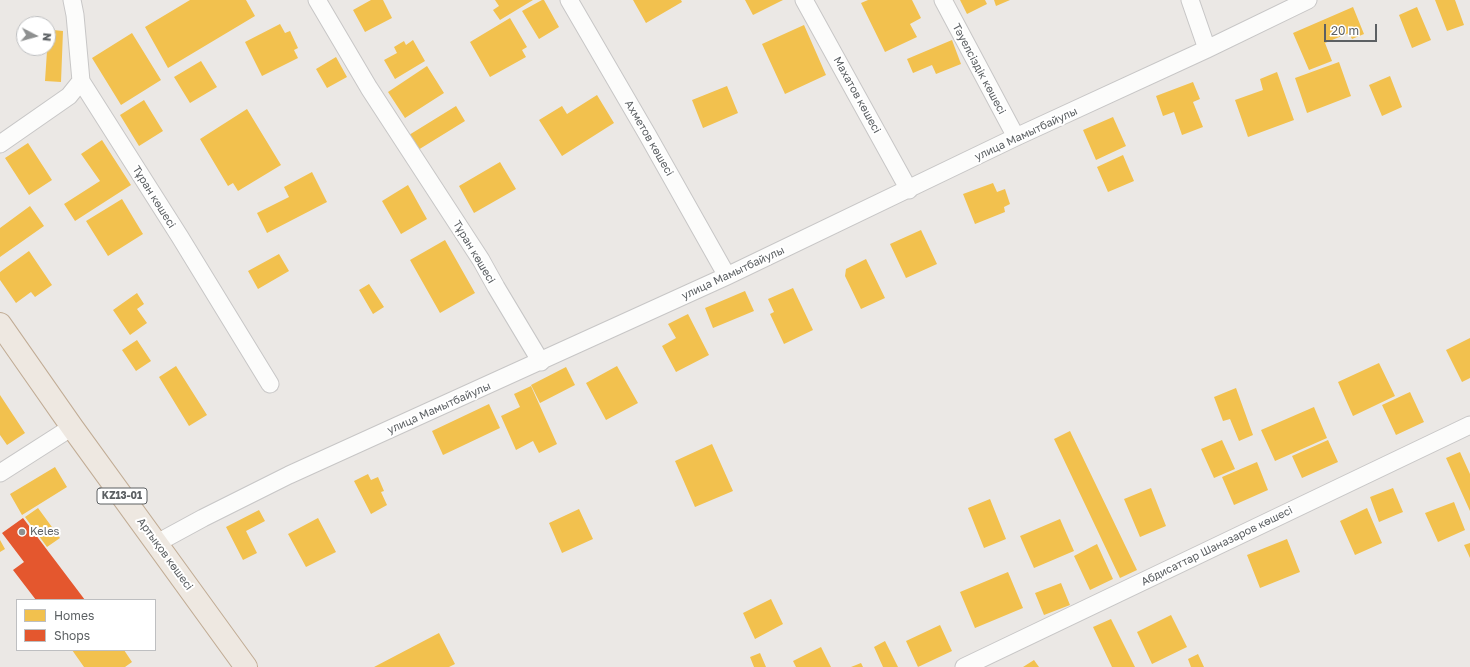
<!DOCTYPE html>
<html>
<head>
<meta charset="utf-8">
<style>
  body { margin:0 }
  #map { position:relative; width:1470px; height:667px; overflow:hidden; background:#ebe8e5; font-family:"Golos Text",sans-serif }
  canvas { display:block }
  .legend { position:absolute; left:16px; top:599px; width:140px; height:52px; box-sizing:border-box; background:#fff; border:1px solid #bebfc1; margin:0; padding:5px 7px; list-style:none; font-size:12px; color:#5c6063 }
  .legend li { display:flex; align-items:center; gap:8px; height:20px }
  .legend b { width:20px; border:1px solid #bebfc1 }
  .north { position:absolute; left:16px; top:16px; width:40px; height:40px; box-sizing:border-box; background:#fff; border:1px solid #bebfc1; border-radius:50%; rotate:96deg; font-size:11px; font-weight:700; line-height:16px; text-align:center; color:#5c6063 }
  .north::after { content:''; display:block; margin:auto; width:14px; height:18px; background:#8e9090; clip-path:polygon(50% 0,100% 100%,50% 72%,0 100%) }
  .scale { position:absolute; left:1324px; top:24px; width:53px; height:18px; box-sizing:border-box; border:2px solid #5c6063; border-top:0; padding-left:5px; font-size:12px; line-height:14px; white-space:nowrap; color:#5c6063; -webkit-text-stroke:3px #fff; paint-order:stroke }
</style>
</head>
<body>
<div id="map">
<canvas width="1470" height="667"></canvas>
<ul class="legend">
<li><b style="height:11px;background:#f2c14e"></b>Homes</li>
<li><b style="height:11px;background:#e4572e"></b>Shops</li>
</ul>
<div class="north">N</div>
<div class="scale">20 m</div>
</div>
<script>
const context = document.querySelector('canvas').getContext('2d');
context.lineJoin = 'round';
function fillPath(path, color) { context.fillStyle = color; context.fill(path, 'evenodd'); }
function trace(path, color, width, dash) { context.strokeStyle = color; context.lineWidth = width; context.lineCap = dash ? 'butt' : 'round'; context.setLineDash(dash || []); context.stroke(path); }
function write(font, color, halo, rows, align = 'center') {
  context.font = font + ' "Golos Text",sans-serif'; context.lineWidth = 4; context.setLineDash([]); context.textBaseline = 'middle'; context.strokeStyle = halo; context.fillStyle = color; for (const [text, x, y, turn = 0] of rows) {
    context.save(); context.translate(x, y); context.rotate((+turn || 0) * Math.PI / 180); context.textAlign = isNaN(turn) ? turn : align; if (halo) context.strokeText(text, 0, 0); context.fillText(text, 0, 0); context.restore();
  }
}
const homes = new Path2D(`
  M190,0H246L255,16L168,68L145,27Z
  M371,0H383L392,18L365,32L353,10Z
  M495,0H533L500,20L493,10L499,6Z
  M542,0H544L559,27L539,39L522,11Z
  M633,0H681L682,2L646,23Z
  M745,0H783L753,15Z
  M868,0H912L921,18L910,24L917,37L885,52L861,3Z
  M960,0H985L987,4L967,14Z
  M994,0H1010L996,6Z
  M1435,0H1455L1464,25L1447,31Z
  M1353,7L1364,34L1352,39L1349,33L1325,43L1332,61L1309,70L1293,33Z
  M1417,7L1431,40L1412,48L1399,15Z
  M510,18L527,47L522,50L526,57L490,77L470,42Z
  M280,24L285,33L290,31L298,48L294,50L298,58L262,76L245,42Z
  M804,25L826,75L785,94L762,44Z
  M53,30L63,31L61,82L45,81L48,36Z
  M132,33L161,80L121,105L92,58Z
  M413,40L425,61L395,79L384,60L397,53L394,47L404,41L406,45Z
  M952,40L961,64L936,74L932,65L913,73L907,59Z
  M336,57L347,77L327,88L316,69Z
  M201,61L217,87L190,103L174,77Z
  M1339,62L1351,96L1307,113L1295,78Z
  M427,66L444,93L405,118L388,92Z
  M1277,72L1294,120L1248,137L1235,100L1263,90L1260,79Z
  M1390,76L1402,107L1382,116L1369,85Z
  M1193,82L1200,99L1193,102L1203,127L1182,135L1174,112L1163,116L1156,96Z
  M727,86L738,113L703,128L692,100Z
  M597,95L614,123L562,156L539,120L562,106L567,114Z
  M144,100L163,131L139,146L120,115Z
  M456,106L465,121L418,150L409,135Z
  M247,109L281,165L238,191L233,183L228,186L200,139Z
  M1113,117L1126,146L1096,160L1083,130Z
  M102,140L131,185L75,221L64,204L100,181L81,154Z
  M28,143L52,180L29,195L5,158Z
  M1123,155L1134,181L1108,192L1097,167Z
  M500,162L516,189L474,213L459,186Z
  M312,172L327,202L267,233L257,213L289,197L284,187Z
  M993,183L997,192L1005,189L1010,204L1004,207L1005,212L975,224L963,194Z
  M408,185L427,219L401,234L382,201Z
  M122,199L143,234L108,256L86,221Z
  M30,206L44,226L0,257V228Z
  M921,230L937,264L906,278L890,244Z
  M445,240L475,293L440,313L410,260Z
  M29,251L52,285L35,297L31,292L16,303L0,280V272Z
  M279,254L289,271L258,289L248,271Z
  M866,259L885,298L861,309L845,276L846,269Z
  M369,284L384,307L373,314L359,290Z
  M793,288L813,330L784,344L770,314L774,312L768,299Z
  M745,291L754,311L713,328L705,308Z
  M137,293L144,304L137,309L147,323L130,335L113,310Z
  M688,314L709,355L676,372L662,346L676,338L668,324Z
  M1470,338V378L1462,382L1446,350Z
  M137,340L151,361L136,371L122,350Z
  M1379,363L1395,396L1353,416L1338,382Z
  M176,366L207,415L189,426L159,377Z
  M617,366L638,403L606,420L586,383Z
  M566,367L575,385L540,403L531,385Z
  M531,386L557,444L539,453L533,441L516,450L501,416L520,407L514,394Z
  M1236,388L1253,435L1239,441L1230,419L1223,421L1214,397Z
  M1410,392L1424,422L1396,435L1382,405Z
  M0,395L25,433L7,445L0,435Z
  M489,404L500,428L443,455L432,431Z
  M1314,407L1327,438L1275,461L1261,430Z
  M1070,431L1137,570L1120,578L1054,439Z
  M1222,440L1235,469L1214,478L1201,449Z
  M1328,440L1338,462L1302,478L1292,456Z
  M712,444L733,491L695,507L675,461Z
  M1460,452L1470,474V511L1446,458Z
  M1257,462L1268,490L1234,505L1222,477Z
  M55,467L67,487L22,515L10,494Z
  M368,474L371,480L378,477L384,491L381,492L387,505L371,514L354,481Z
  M1151,488L1166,526L1140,537L1124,499Z
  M1393,488L1403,512L1379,522L1370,497Z
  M990,499L1006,539L984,548L968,508Z
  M1454,502L1465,530L1438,542L1425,513Z
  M38,508L60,538L47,547L25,517Z
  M1367,508L1382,543L1355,555L1340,521Z
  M579,509L593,539L562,553L549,523Z
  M259,510L265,521L246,531L257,553L243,560L226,527Z
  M318,518L336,552L306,567L288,534Z
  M1060,519L1074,551L1034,568L1020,536Z
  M1287,539L1300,572L1260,588L1247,555Z
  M0,540L5,549L0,552Z
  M1470,543V558L1464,545Z
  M1097,544L1113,579L1090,590L1074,556Z
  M1008,572L1023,608L975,628L960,592Z
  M1061,583L1070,605L1044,615L1035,593Z
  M771,599L783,624L755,639L743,613Z
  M1171,615L1187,647L1152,664L1137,632Z
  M1111,619L1135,667H1112L1093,627Z
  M940,625L952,651L918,667L906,641Z
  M439,633L455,664L449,667H374Z
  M885,641L898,667H883L874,647Z
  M821,647L831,667H796L793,661Z
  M72,650H124L132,662L125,667H84Z
  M760,653L766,667H754L750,657Z
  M1198,654L1204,667H1191L1188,659Z
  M1034,660L1039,667H1023Z
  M861,663L863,667H851Z`);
const shops = new Path2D(`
  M23,518L85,600H36L13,570L24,562L2,533Z`);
const street = new Path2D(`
  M72,0L75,15L81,81L180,237L270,384
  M317,0L369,88L481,260L496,287L541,362
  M569,0L647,134L727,276
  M804,0L909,190
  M943,0L1016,137
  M1190,0L1207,49
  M0,144L69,96L81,81
  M0,473L72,427
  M157,543L203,518L289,475L727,276L1016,137L1207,49L1308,0
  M964,667L1470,425`);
const highway = new Path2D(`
  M0,324L72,427L246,667`);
const markers = [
  [22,532,4,"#8e9090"]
];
const shields = [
  [122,496,50]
];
const shieldNames = [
  ["KZ13-01",122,496]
];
const streetNames = [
  ["Тәуелсіздік көшесі",979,69,62],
  ["Махатов көшесі",857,95,61],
  ["улица Мамытбайулы",1026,134,-25],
  ["Ахметов көшесі",649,138,60],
  ["Тұран көшесі",154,197,58],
  ["Тұран көшесі",474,252,59],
  ["улица Мамытбайулы",733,273,-25],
  ["улица Мамытбайулы",439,408,-24],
  ["Абдисаттар Шаназаров көшесі",1217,546,-26],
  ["Артықов көшесі",165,554,54]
];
const poiNames = [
  ["Keles",30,532]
];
fillPath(homes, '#f2c14e');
fillPath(shops, '#e4572e');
trace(street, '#c7c6c6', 19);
trace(highway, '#c1ac95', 24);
trace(street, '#fcfcfb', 17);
trace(highway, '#eee8e1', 22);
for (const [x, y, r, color] of markers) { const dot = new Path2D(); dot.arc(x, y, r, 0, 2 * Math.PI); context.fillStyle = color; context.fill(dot); trace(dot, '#fff', 1.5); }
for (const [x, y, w] of shields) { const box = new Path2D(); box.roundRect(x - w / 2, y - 8, w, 16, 3); context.fillStyle = '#fff'; context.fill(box); trace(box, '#5c6063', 1); }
write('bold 10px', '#5c6063', null, shieldNames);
write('11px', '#5c6063', '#fff', streetNames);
write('11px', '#5c6063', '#fff', poiNames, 'left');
</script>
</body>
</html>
